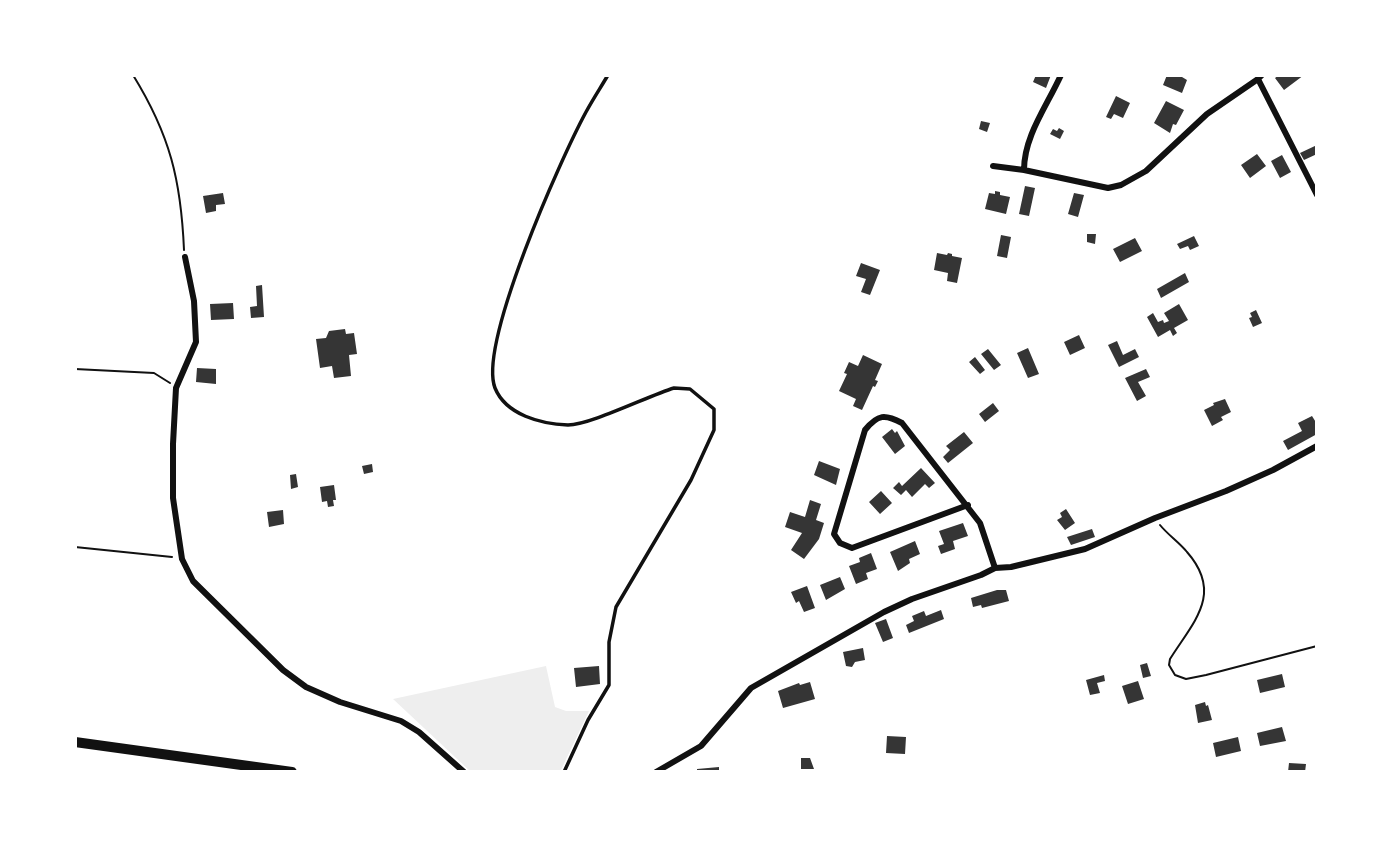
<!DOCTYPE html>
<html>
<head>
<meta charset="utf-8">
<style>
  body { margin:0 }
  #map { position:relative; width:1392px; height:847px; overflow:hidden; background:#fff; font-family:Helvetica,sans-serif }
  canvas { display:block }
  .frame { position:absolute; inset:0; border:77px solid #fff; pointer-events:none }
</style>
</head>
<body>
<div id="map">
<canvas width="1392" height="847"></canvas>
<div class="frame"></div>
</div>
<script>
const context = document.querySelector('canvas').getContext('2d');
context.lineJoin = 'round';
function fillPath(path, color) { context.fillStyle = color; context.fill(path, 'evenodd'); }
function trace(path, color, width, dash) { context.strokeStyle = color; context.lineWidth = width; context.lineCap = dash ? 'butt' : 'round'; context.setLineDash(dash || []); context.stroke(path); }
const green = new Path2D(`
  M546,666L555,707L566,711H589L560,772H471L393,699Z`);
const building = new Path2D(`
  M1036,75H1051L1046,88L1033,82Z
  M1167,75H1183L1182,77L1187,80L1182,93L1163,85Z
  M1279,75H1304L1284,90L1275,78Z
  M1116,96L1130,103L1123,118L1114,114L1111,119L1106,117Z
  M1166,101L1184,110L1176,125L1173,124L1170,133L1154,123Z
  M981,121L990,123L987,132L979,129Z
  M1059,128L1064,131L1060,139L1050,134L1053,129L1057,131Z
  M1317,145V154L1304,160L1300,153Z
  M1257,154L1266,166L1250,178L1241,165Z
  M1282,155L1291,172L1280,178L1271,161Z
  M1025,186L1035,188L1029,216L1019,214Z
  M995,191L1000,192V195L1010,197L1006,214L985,209L989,193L995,194Z
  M223,193L225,204L216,205V211L206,213L203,196Z
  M1074,193L1084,195L1078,217L1068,214Z
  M1087,234H1096L1095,244L1087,242Z
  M1001,235L1011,237L1007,258L997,256Z
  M1194,236L1199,246L1190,250L1188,246L1180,249L1177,244Z
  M1135,238L1142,251L1120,262L1113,249Z
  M937,253L947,255L948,253L952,254V256L962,258L957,283L947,281L948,273L934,270Z
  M861,263L880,270L870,295L861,292L866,279L856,276Z
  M1185,273L1189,282L1161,298L1157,289Z
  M262,285L264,317L251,318L250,307L257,306L256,286Z
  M233,303L234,319L211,320L210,304Z
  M1179,304L1188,320L1174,328L1177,333L1173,336L1170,330L1158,337L1147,317L1153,313L1158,322L1163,320L1164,323L1169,321L1164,313Z
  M1256,310L1262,323L1253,327L1249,318L1252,317L1250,313Z
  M345,329L346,334L354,333L357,354L349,355L351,376L334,378L332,366L320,368L316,339L326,338L329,331Z
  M1079,335L1085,348L1070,355L1064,342Z
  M1117,341L1123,355L1135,349L1139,357L1119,367L1108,345Z
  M1028,348L1039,374L1028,378L1017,353Z
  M988,349L1001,365L994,370L981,354Z
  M863,355L882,364L875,380L878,381L875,387L873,386L862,410L853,406L856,399L839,391L847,374L844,373L849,362L858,366Z
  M975,357L985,370L980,374L969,362Z
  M197,368L216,369V384L196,382Z
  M1146,369L1150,377L1138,382L1146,396L1137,401L1125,378Z
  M1225,399L1231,412L1221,417L1223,420L1212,426L1204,410L1214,405L1213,403Z
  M993,403L999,411L985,422L979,414Z
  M1312,416L1317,424V434L1288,450L1283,441L1302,431L1298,423Z
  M892,429L895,433L897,431L905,446L895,454L882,437Z
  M964,432L973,443L948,463L943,457L950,450L946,446Z
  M819,461L840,469L836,485L814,475Z
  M372,464L373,472L364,474L362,466Z
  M921,468L935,483L929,488L925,484L912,497L906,490L901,495L893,488L899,482L902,486Z
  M296,474L298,487L291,489L290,475Z
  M334,485L336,500H333L334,506L328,507L327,501L322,502L320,487Z
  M881,491L892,503L880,514L869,502Z
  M810,500L821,504L816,520L824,523L819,539L804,559L791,550L802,533L785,527L790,512L805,517Z
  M1066,509L1075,523L1065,530L1057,520L1062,517L1060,513Z
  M283,510L284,524L269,527L267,512Z
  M963,523L968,536L953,541L955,549L941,554L938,546L944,544L939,531Z
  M1092,529L1095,537L1071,545L1067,537Z
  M915,541L920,554L909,559L910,563L898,571L890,552Z
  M871,553L877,569L866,573L868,579L856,584L849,566L860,562L859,558Z
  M840,577L845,589L826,600L820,585Z
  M807,586L815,608L804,612L799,601L796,603L791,592Z
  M997,590H1006L1009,601L982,608L981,605L973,607L971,598Z
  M941,610L944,619L909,633L906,625L914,621L912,616L924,611L926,616Z
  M886,619L893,638L883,642L875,623Z
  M863,648L865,660L855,662L852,667L846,666L843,652Z
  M1147,663L1151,676L1143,678L1140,665Z
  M599,666L600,684L576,687L574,668Z
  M1282,674L1285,687L1260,693L1257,680Z
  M1104,675L1105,681L1097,683L1100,693L1090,695L1086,680Z
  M1138,681L1144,699L1128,704L1122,686Z
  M810,682L815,699L783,708L778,691L799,683L800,685Z
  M1205,702L1206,706L1208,705L1212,720L1198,723L1195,705Z
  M1282,727L1286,741L1260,746L1257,733Z
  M887,736L906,737L905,754L886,753Z
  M1238,737L1241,751L1216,757L1213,743Z
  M801,758H810L814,769H801Z
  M1289,763L1306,764L1305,772H1288Z
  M719,767V772H697V769Z`);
const path = new Path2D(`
  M133,75C170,135 181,180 184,250
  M75,369L154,373L170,383
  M1160,525C1168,535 1179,542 1187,552C1224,594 1193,622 1170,659L1169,665L1175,675L1186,679L1206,675L1317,646
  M75,547L172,557`);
const service = new Path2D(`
  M564,772L588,720L609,685V642L616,607L691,480L714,430V409L690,389L674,388C648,396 590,425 568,425C541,424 506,415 495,388C478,344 561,158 586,112C593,99 601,87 608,75`);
const minor = new Path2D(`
  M1061,75C1047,106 1024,136 1024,170L1108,188L1121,185L1146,171L1207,114L1258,79
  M1262,75L1258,79L1317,195
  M993,166L1024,170
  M185,257L194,301L196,342L176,388L173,444V498L182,559L193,581L283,670L306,687L340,702L401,721L419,732L464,772
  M968,505L852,548L840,543L834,534L865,430C878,414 885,414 902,423L980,523L995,568
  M656,772L701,746L751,688L884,612L912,599L981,575L995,568L1011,567L1085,549L1155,518L1226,491L1273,470L1317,446`);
const primary = new Path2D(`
  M75,742L292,772`);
fillPath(green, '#eee');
fillPath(building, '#353535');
trace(path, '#111', 2);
trace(service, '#111', 3.5);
trace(minor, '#111', 6);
trace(primary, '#111', 10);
</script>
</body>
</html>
